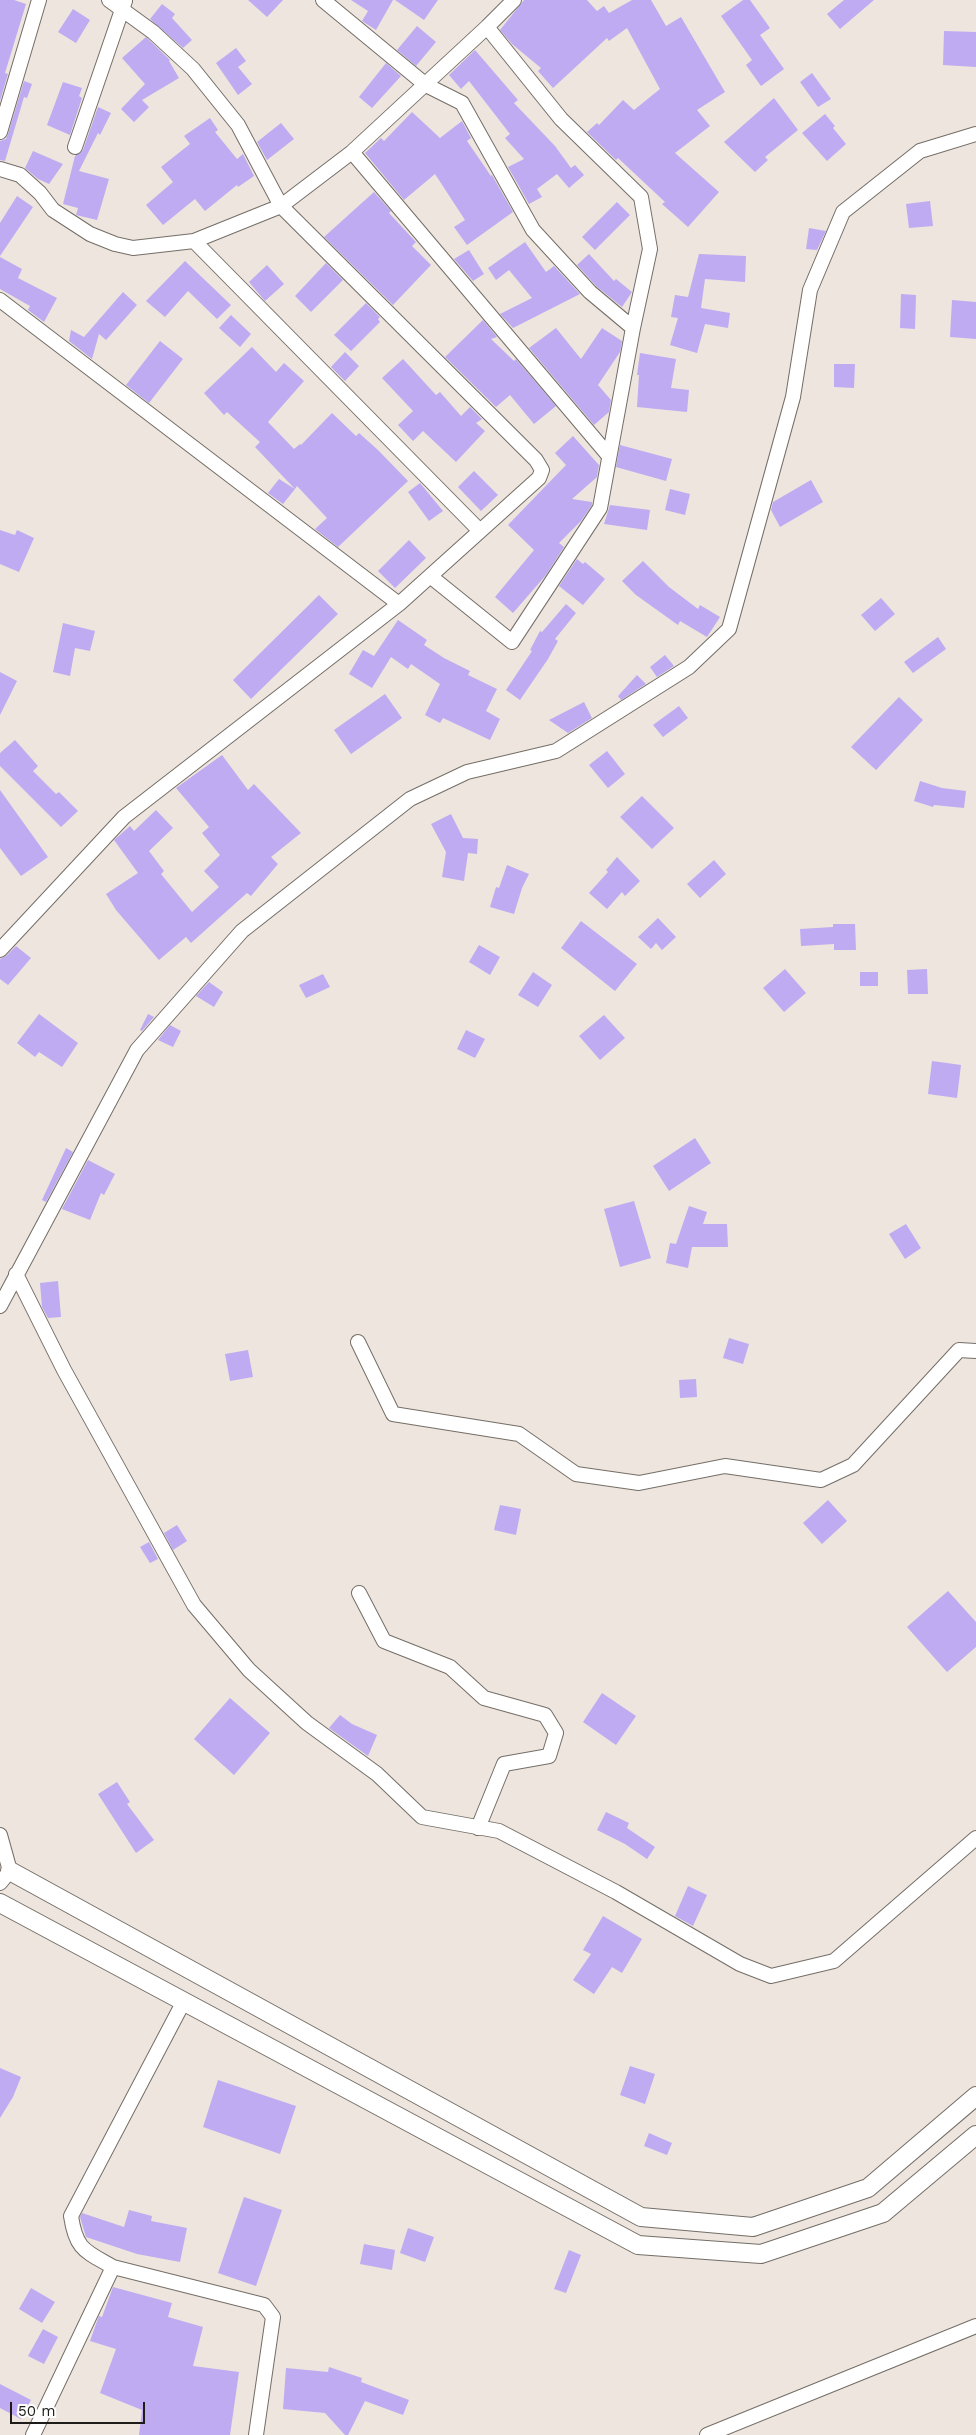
<!DOCTYPE html>
<html>
<head>
<meta charset="utf-8">
<style>
  body { margin:0 }
  #map { position:relative; width:976px; height:2435px; overflow:hidden; background:#ede5de; font-family:"Work Sans",sans-serif }
  canvas { display:block }
  .scale { position:absolute; left:10px; top:2402px; width:135px; height:22px; box-sizing:border-box; border:2px solid #1e1c19; border-top:0; padding-left:6px; font-size:15px; line-height:18px; white-space:nowrap; color:#1e1c19; -webkit-text-stroke:4px #fff; paint-order:stroke }
</style>
</head>
<body>
<div id="map">
<canvas width="976" height="2435"></canvas>
<div class="scale">50 m</div>
</div>
<script>
const context = document.querySelector('canvas').getContext('2d');
context.lineJoin = 'round';
function fillPath(path, color) { context.fillStyle = color; context.fill(path, 'evenodd'); }
function trace(path, color, width, dash) { context.strokeStyle = color; context.lineWidth = width; context.lineCap = dash ? 'butt' : 'round'; context.setLineDash(dash || []); context.stroke(path); }
const building = new Path2D(`
  M0,0H14L26,4L5,73L8,74L0,101Z
  M248,0H283L267,17Z
  M351,0H393L376,30L362,21L368,11Z
  M395,0H438L424,20Z
  M524,0H587L597,11L604,6L609,13L632,0H651L666,26L681,17L725,92L697,110L710,126L675,153L719,192L688,227L662,204L665,202L618,158L616,160L587,132L597,123L599,125L623,100L634,110L660,89L627,28L609,41L607,38L553,88L538,71L541,68L512,44L500,30Z
  M743,0H750L770,28L760,35L784,69L761,86L746,65L752,60L721,16Z
  M844,0H874L840,29L827,14Z
  M162,4L175,14L172,18L192,40L183,48L150,19Z
  M73,9L90,20L76,43L58,32Z
  M417,26L436,42L416,66L397,50Z
  M944,31L976,32V67L943,65Z
  M146,37L170,60L169,61L179,78L142,100L149,107L134,122L121,109L145,84L122,58Z
  M236,48L246,61L238,67L252,84L238,95L216,63Z
  M475,50L518,100L514,103L555,146L571,168L575,165L584,175L569,188L557,174L537,189L542,197L529,204L508,167L524,159L505,138L510,134L469,81L461,89L449,75Z
  M386,63L401,76L372,108L359,97Z
  M812,73L831,99L818,107L800,82Z
  M24,81L32,84L27,98L24,97L5,161L0,160V141L6,139L8,134Z
  M63,82L82,88L79,96L82,98L70,135L47,125Z
  M774,98L798,130L765,157L768,160L755,172L724,142Z
  M98,107L111,113L100,135L98,133L79,171L109,179L97,220L76,215L78,208L63,204L75,156L83,150Z
  M412,112L440,138L462,121L471,138L467,141L491,176L492,175L513,212L467,245L454,227L465,220L435,174L404,200L365,153L381,138L384,141Z
  M825,114L835,126L833,128L846,144L827,161L802,133Z
  M210,118L218,130L215,132L237,159L243,154L254,176L238,187L237,185L205,211L195,199L163,225L146,205L173,182L161,167L190,144L184,136Z
  M281,123L294,139L267,160L257,142Z
  M33,151L63,164L49,184L38,179L25,168Z
  M374,192L391,211L389,213L416,242L412,246L431,265L393,305L324,237Z
  M17,196L33,207L0,256V223Z
  M930,201L933,226L909,228L906,204Z
  M617,202L630,215L595,250L582,237Z
  M809,228L826,231L817,250L806,249Z
  M525,242L546,272L554,266L580,294L513,328L500,314L532,298L509,270L496,280L488,268Z
  M469,250L484,274L473,281L454,259Z
  M589,254L614,281L616,279L632,292L622,307L596,286L577,265Z
  M699,254L746,256L745,282L705,279L701,308L730,313L728,328L705,324L697,353L670,345L678,318L671,317L675,295L688,297Z
  M0,257L22,269L18,278L57,298L44,322L28,310L30,306L0,289Z
  M185,261L231,305L217,319L188,291L165,317L146,301Z
  M326,263L343,280L311,312L295,296Z
  M267,265L284,284L265,301L249,282Z
  M123,292L137,305L106,340L99,334L92,359L69,341L71,330L84,337Z
  M901,294L916,295L915,329L900,328Z
  M952,300L976,302V339L950,337Z
  M366,303L380,317L378,319L380,322L351,351L334,335Z
  M231,315L251,334L240,347L219,328Z
  M483,320L497,337L491,339L514,361L516,359L556,406L534,424L510,395L496,407L445,357Z
  M556,328L581,359L602,328L622,341L620,352L598,385L611,400L609,412L594,425L529,348Z
  M160,341L183,359L149,403L126,385Z
  M252,347L276,372L284,363L304,381L268,422L294,449L300,444L301,445L332,413L356,436L359,433L378,450L408,481L338,547L315,529L327,518L297,486L295,489L255,447L260,442L227,412L224,415L204,393Z
  M345,352L359,366L345,381L331,367Z
  M640,353L676,359L671,388L689,390L687,412L637,407L639,375H637Z
  M403,359L436,395L440,392L461,416L470,407L482,419L476,423L485,431L456,462L423,431L413,441L398,425L413,411L382,378Z
  M834,364H855L854,388L834,387Z
  M573,436L599,465L597,477L572,499L592,502V505L581,521L559,543L564,547L546,575L513,613L495,597L534,550L508,525L566,465L555,453Z
  M620,445L672,459L666,481L616,467Z
  M474,471L498,495L481,511L458,487Z
  M279,479L295,489L283,504L268,493Z
  M811,480L823,502L780,527L771,510L773,502Z
  M420,483L443,511L429,521L408,492Z
  M670,489L690,494L685,515L665,510Z
  M610,505L650,510L647,530L604,524Z
  M0,530L15,535L17,530L34,538L19,572L0,564Z
  M409,540L426,558L395,588L378,571Z
  M577,559L583,564L585,562L605,579L583,605L559,586Z
  M643,561L669,587L698,609L700,605L720,617L707,637L680,621L678,625L636,595L622,581Z
  M319,595L338,614L251,699L233,680Z
  M881,598L895,614L875,631L861,615Z
  M566,604L576,613L555,639L558,641L548,659L520,700L506,690L532,651L530,650L540,631L542,632Z
  M398,620L427,640L424,645L444,658L470,671L468,675L497,689L486,711L500,719L490,740L443,718L440,723L425,715L440,684L411,664L408,669L391,657L372,688L349,674L363,650L374,656Z
  M63,623L95,631L90,651L75,648L70,676L53,672Z
  M938,637L946,649L913,673L904,662Z
  M665,655L674,666L657,677L650,667Z
  M0,672L17,681L0,715Z
  M637,675L646,684L621,700L618,696Z
  M385,694L402,718L351,754L334,730Z
  M899,697L923,720L876,770L851,747Z
  M584,702L592,718L568,733L549,720Z
  M679,706L688,718L663,737L653,725Z
  M15,740L38,766L33,771L56,794L59,792L78,811L61,827L0,766V753Z
  M607,751L625,774L608,788L589,765Z
  M222,755L248,790L254,784L301,833L271,857L278,864L251,896L247,893L191,943L186,937L159,960L116,910L106,894L138,873L114,840L130,826L134,831L156,810L173,828L149,851L164,871L161,874L192,912L219,887L204,871L220,855L202,833L209,827L176,788Z
  M920,781L942,788L966,791L964,808L934,805L933,807L914,801Z
  M0,790L48,857L21,876L0,848Z
  M642,796L674,828L652,849L620,817Z
  M451,814L463,838L478,839L477,854L468,853L464,881L442,877L446,852L431,824Z
  M617,857L640,881L625,896L622,892L607,909L589,893L608,872L606,870Z
  M714,860L726,874L700,898L687,884Z
  M507,865L529,874L522,888L514,914L490,907L496,887L499,888Z
  M658,918L676,937L662,950L656,943L651,949L638,937Z
  M581,921L637,964L615,991L561,948Z
  M833,924H855L856,950H834V944L801,946L800,929L833,927Z
  M479,945L500,957L490,975L469,962Z
  M16,946L31,958L8,985L0,979V959L6,956Z
  M785,969L806,993L784,1012L763,988Z
  M927,969L928,994H908L907,970Z
  M533,972L552,985L538,1007L518,995Z
  M860,972H878V986H860Z
  M323,974L330,987L306,998L299,985Z
  M209,982L223,992L214,1007L196,996Z
  M39,1014L78,1043L62,1067L39,1052L35,1057L17,1043Z
  M148,1014L154,1017L142,1031L140,1030Z
  M604,1015L625,1038L600,1060L579,1036Z
  M170,1025L181,1031L173,1047L158,1040Z
  M466,1030L485,1039L475,1058L457,1049Z
  M932,1061L961,1065L957,1098L928,1094Z
  M695,1138L711,1163L669,1191L653,1166Z
  M66,1148L73,1152L46,1202L42,1200Z
  M88,1160L115,1174L104,1195L101,1193L90,1220L62,1209Z
  M634,1201L651,1258L620,1267L604,1209Z
  M689,1206L707,1212L703,1224H727L728,1247H692L688,1268L666,1263L670,1243L676,1244Z
  M906,1224L921,1248L905,1259L889,1234Z
  M58,1281L61,1317L48,1318L42,1307L40,1283Z
  M729,1338L749,1344L743,1364L723,1358Z
  M248,1350L253,1377L230,1381L225,1354Z
  M696,1379L697,1397L680,1398L679,1380Z
  M828,1500L847,1521L822,1544L803,1523Z
  M500,1505L521,1509L516,1535L494,1530Z
  M177,1525L187,1541L173,1550L164,1533Z
  M149,1542L158,1559L150,1563L140,1547Z
  M948,1591L976,1622V1647L947,1672L907,1627Z
  M602,1693L636,1716L616,1745L583,1722Z
  M230,1698L270,1733L234,1775L194,1739Z
  M340,1715L352,1724L377,1735L368,1756L329,1728Z
  M117,1782L130,1802L127,1804L154,1840L136,1853L98,1794Z
  M606,1812L629,1823L627,1828L655,1847L647,1859L625,1844L597,1830Z
  M688,1886L707,1895L693,1926L675,1916Z
  M603,1916L642,1939L622,1973L612,1967L594,1994L573,1980L591,1954L583,1950Z
  M630,2066L655,2074L645,2104L620,2095Z
  M0,2068L21,2077L13,2097L0,2118Z
  M218,2080L296,2106L280,2154L203,2127Z
  M649,2133L672,2143L667,2155L644,2146Z
  M244,2197L282,2210L256,2286L218,2273Z
  M129,2210L152,2216L151,2221L187,2228L180,2262L137,2254L86,2237L80,2217L82,2213L124,2227Z
  M408,2228L434,2237L425,2262L400,2253Z
  M364,2244L395,2250L392,2270L360,2264Z
  M569,2250L581,2255L566,2293L554,2289Z
  M113,2287L172,2303L168,2317L203,2327L193,2366L239,2372L230,2435H139L142,2410L100,2393L116,2349L90,2341L96,2324L99,2316L102,2317Z
  M31,2288L55,2302L42,2323L19,2309Z
  M43,2329L58,2337L44,2364L28,2356Z
  M329,2367L362,2378L361,2382L409,2400L403,2415L365,2401L348,2435H345L325,2413L283,2409L286,2368L328,2372Z
  M0,2384L31,2400L21,2419L0,2408Z`);
const minor = new Path2D(`
  M323,0L426,85L462,103L533,230L590,292L633,328
  M0,132L39,0
  M75,147L125,1
  M352,152L609,456
  M0,169L20,175L40,193L53,210L90,234L115,244L133,248L194,241L281,206L352,152L487,27L514,0
  M194,241L480,531
  M0,300L399,604
  M430,576L512,642L600,508L633,328L650,249L641,197L561,119L487,27
  M0,950L124,817L399,604L539,478L542,470L536,460L281,206L238,125L193,69L153,32L109,0
  M16,1274L64,1370L194,1605L249,1670L307,1723L377,1774L422,1817L499,1831L616,1892L740,1964L771,1976L834,1961L976,1838
  M0,1306L137,1050L242,931L410,799L467,772L556,751L689,667L729,629L793,397L810,290L843,212L920,151L976,134
  M358,1342L393,1414L519,1434L576,1474L639,1483L725,1466L821,1480L853,1465L959,1350L976,1351
  M359,1593L384,1641L450,1667L484,1698L545,1715L556,1733L549,1756L504,1764L478,1828
  M0,1835L10,1871L0,1883
  M113,2267L264,2305L273,2317L256,2435
  M33,2435L113,2267C85,2251 76,2250 71,2216L184,2001
  M707,2435L976,2326`);
const tertiary = new Path2D(`
  M10,1871L641,2217L753,2227L868,2188L976,2096
  M0,1903L638,2245L761,2254L883,2213L976,2135`);
fillPath(building, '#bfabf1');
trace(minor, '#746e67', 16);
trace(tertiary, '#746e67', 20);
trace(minor, '#fff', 14);
trace(tertiary, '#fff', 18);
</script>
</body>
</html>
